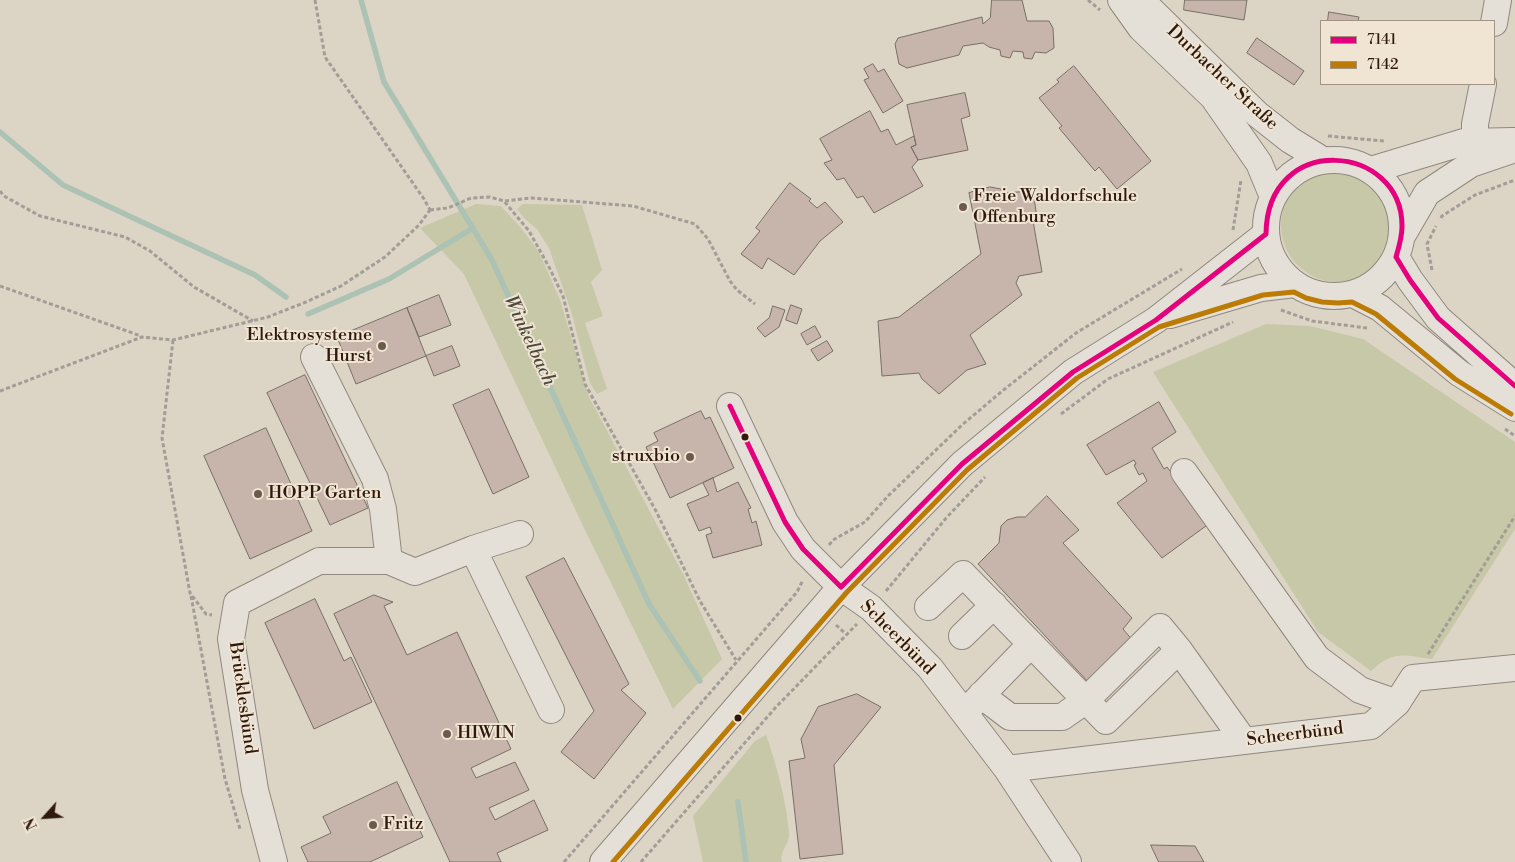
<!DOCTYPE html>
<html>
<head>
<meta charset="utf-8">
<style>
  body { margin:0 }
  #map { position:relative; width:1515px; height:862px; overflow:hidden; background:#dcd4c4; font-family:"Libre Bodoni",serif }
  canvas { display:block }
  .legend { position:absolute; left:1320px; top:20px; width:175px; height:65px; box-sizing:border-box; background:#efe5d2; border:1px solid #a29384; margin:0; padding:6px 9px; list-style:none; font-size:15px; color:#2f180f }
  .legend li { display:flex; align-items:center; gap:10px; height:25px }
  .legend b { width:25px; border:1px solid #a29384 }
  .north { position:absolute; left:20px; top:792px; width:50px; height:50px; -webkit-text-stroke:4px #efe5d2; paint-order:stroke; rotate:244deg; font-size:14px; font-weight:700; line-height:20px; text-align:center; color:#2f180f }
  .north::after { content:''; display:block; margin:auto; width:18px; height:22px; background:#2f180f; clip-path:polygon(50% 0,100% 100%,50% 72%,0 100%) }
</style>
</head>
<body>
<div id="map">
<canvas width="1515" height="862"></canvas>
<ul class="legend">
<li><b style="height:6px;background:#e5007d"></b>7141</li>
<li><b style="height:6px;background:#bb7b04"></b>7142</li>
</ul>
<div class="north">N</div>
</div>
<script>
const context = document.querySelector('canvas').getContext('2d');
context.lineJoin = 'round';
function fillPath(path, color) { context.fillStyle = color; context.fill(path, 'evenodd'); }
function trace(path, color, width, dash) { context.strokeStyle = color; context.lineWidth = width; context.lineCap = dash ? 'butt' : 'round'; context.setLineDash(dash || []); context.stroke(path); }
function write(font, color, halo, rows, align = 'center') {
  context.font = font + ' "Libre Bodoni",serif'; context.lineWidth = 4; context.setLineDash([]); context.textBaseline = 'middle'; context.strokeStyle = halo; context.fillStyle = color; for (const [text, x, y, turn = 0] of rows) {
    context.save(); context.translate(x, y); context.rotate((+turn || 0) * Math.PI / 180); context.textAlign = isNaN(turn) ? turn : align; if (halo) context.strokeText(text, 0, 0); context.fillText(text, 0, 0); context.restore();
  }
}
const green = new Path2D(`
  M1281 225a57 57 0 1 1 114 0a57 57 0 1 1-114 0Z
  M476,204L501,206L521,228L539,252L560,300L589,397L683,574L722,659L673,709L584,528L464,274L420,228Z
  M523,204L582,205L602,270L591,282L603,316L585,323L607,389L597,394L590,383L571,311L549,248L537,229L524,218L517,209Z
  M1266,324L1310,326L1363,339L1515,442V529L1432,659C1404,655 1393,650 1371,671L1318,632L1153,372Z
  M766,735C777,766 786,800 789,833C790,844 779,851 782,862H703L693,816L755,741Z`);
const stream = new Path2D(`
  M361,0L384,82L492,260L649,604L700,681
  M0,132L63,185L255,275L286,297
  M308,314L389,279L473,228
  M738,802L746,862`);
const building = new Path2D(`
  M992,0H1022L1027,21H1049L1053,28L1054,48L1046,53L1035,52L1032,59L1024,58L1023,52L1013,51L1010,58L1001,56L1000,50L989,47L983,43L963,46L959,55L907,68L899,64L895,44L898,38L982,17L983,24L990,18Z
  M1185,0H1247L1244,20L1184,10Z
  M1329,12L1359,17L1358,21H1328Z
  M1257,38L1304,71L1294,85L1247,53Z
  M873,64L878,72L884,69L903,101L883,113L864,80L869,78L864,69Z
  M1074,66L1151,161L1117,189L1099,167L1095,171L1059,128L1062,126L1039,98L1059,82L1057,80Z
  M965,93L970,116L961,119L968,150L918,160L911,147L916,145L907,105Z
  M870,111L881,132L888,129L896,145L914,136L916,145L911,147L918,160L912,167L923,186L874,213L863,196L857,198L844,178L837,180L824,163L832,160L820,139Z
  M790,183L811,199L809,201L817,208L825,202L843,222L820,241L794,275L768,258L762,269L741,254L760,231L756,228Z
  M990,187L1001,189L1002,193L1033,191L1037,218L1033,221L1042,272L1019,276L1016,283L1022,295L970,335L986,364L967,370L939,394L922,379L919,373L882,376L878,321L899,317L981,254L969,193Z
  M439,295L451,325L419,337L407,308Z
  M791,305L802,309L797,324L786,320Z
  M773,306L785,310L779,327L765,337L757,328L769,318Z
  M407,308L426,356L356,384L337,337Z
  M815,326L821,337L807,345L801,334Z
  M827,341L833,351L818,361L811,350Z
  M452,346L460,366L434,376L426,356Z
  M305,375L368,508L330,525L267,393Z
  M489,389L529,477L493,494L453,405Z
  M1159,402L1176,432L1152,448L1164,469L1167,467L1210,523L1162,558L1117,503L1147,481L1143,473L1139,475L1134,465L1136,464L1134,460L1106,475L1087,445Z
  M701,411L705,419L710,417L734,468L670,498L646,447L658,441L654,433Z
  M266,428L312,531L250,559L204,456Z
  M713,478L717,492L738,482L751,508L748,509L752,523L756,521L762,545L713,558L706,535L712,533L710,527L699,531L687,504L709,495L703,483Z
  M1047,496L1079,530L1063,543L1132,618L1123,629L1134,642L1091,685L978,564L999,543L1001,526L1007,520L1017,517H1025Z
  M564,558L629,684L621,690L646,713L594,779L561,752L594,711L526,577Z
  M374,595L393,602L384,606L407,655L457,632L511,749L471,768L476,778L515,762L529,790L489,808L495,820L534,800L548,830L497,853L501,862H450L334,614Z
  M315,599L344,661L351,657L372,702L314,729L265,623Z
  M857,694L881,707L834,765L843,854L800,859L789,761L805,758L801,739L818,707Z
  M397,782L423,837L370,862H308L301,847L331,833L323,817Z
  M1151,845L1195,846L1204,862H1159Z`);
const path = new Path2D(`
  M315,0L325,57L424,199L430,210
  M1088,0L1100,10
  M1328,136L1384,141
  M0,191L4,196L40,216L125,237L150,251L194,287L253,321
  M505,201L531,198L633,206L695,224L708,239L730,281L737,290L755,304
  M430,210L448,208L471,198L490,197L504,201L529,231L549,267L563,296L585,384L656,511L700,601L736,660
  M1441,218L1442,216L1475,195L1515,180
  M1233,230L1241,180
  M1432,270L1427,244L1436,226
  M0,286L141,336
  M1281,310L1312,321L1367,328
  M173,340L162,438L190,593L206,614L212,615
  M0,391L142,337L173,340L268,317L306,302L341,286L385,257L419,225L430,210
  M1061,414L1108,379L1233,322
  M1505,429L1515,436
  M829,545L833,540L865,522L888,496L962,425L1001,392L1076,333L1182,269
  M886,591L947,517L985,477
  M191,596L225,779L240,829
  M836,625L846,634
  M1428,654L1515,516
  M564,862L797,592L803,580
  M641,862L776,707L857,624`);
const minor = new Path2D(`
  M1121,0L1141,28L1213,97L1259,163L1273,197
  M1123,2L1144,3L1257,114L1290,140L1321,159
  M1494,23L1498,0
  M1475,142V124L1483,84
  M1266 228a68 68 0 1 1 136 0a68 68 0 1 1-136 0Z
  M1371,170L1464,142L1514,141
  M1402,236L1427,193L1471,164L1515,149
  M1396,257L1410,280L1438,318L1515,386
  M1353,294L1380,308L1459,373L1515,408
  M1170,315L1261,288L1295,284
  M314,357L375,479L383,509L389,561
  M730,406L785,522L803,549L841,587L871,608L930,668L1007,769L1068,862
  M1184,472L1317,658L1360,690L1397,703
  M473,549L551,710
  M928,607L963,574L1106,721L1179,650
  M962,636L994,605
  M981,695L1010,717H1062L1085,701L1160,627L1179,650L1244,741
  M970,707L1031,644
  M1007,769L1371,726L1397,703L1413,678L1515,668
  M274,862L255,790L231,639L237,603L319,561H389L415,572L473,549L520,534
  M603,862L841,587L962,464L1073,372L1156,320L1266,234`);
const bus1 = new Path2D(`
  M730,406L785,522L803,549L841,587L962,464L1073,372L1156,320L1266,234C1267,131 1403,143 1402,227C1402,237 1399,247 1396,257L1410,280L1438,318L1515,386`);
const bus2 = new Path2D(`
  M613,862L847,592L967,470L1077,378L1159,327L1263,295L1294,292L1306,298L1322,302L1338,303L1352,302L1376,314L1455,379L1511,414`);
const markers = [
  [963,207,5,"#6c5a4e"],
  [382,346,5,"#6c5a4e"],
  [745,437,4.5,"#2f180f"],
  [690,457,5,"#6c5a4e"],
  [258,494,5,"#6c5a4e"],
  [738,718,4.5,"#2f180f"],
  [447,734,5,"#6c5a4e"],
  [373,825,5,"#6c5a4e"]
];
const streetNames = [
  ["Durbacher Straße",1222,78,43],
  ["Scheerbünd",897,638,45],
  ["Brücklesbünd",242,698,82],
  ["Scheerbünd",1295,735,-7]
];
const poiNames = [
  ["Freie Waldorfschule",973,197],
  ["Offenburg",973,218],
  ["Elektrosysteme",372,336,"right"],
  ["Hurst",372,357,"right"],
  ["struxbio",680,457,"right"],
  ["HOPP Garten",268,494],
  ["HIWIN",457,734],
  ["Fritz",383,825]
];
const waterNames = [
  ["Winkelbach",529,341,65]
];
fillPath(green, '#c7c8a7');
trace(stream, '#abc2b4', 5.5);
fillPath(building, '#c7b5ab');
trace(building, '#776f66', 1);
trace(minor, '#90887e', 28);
trace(path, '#a29d96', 3, [4, 2.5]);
trace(minor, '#e4e0d8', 26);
trace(bus1, '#e5007d', 5);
trace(bus2, '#bb7b04', 5);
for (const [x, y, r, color] of markers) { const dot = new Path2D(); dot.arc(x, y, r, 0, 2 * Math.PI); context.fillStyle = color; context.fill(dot); trace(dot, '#efe5d2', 2); }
write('18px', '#2f180f', '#efe5d2', streetNames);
write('18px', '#2f180f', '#efe5d2', poiNames, 'left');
write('italic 19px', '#4e493e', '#efe5d2', waterNames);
</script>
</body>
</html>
